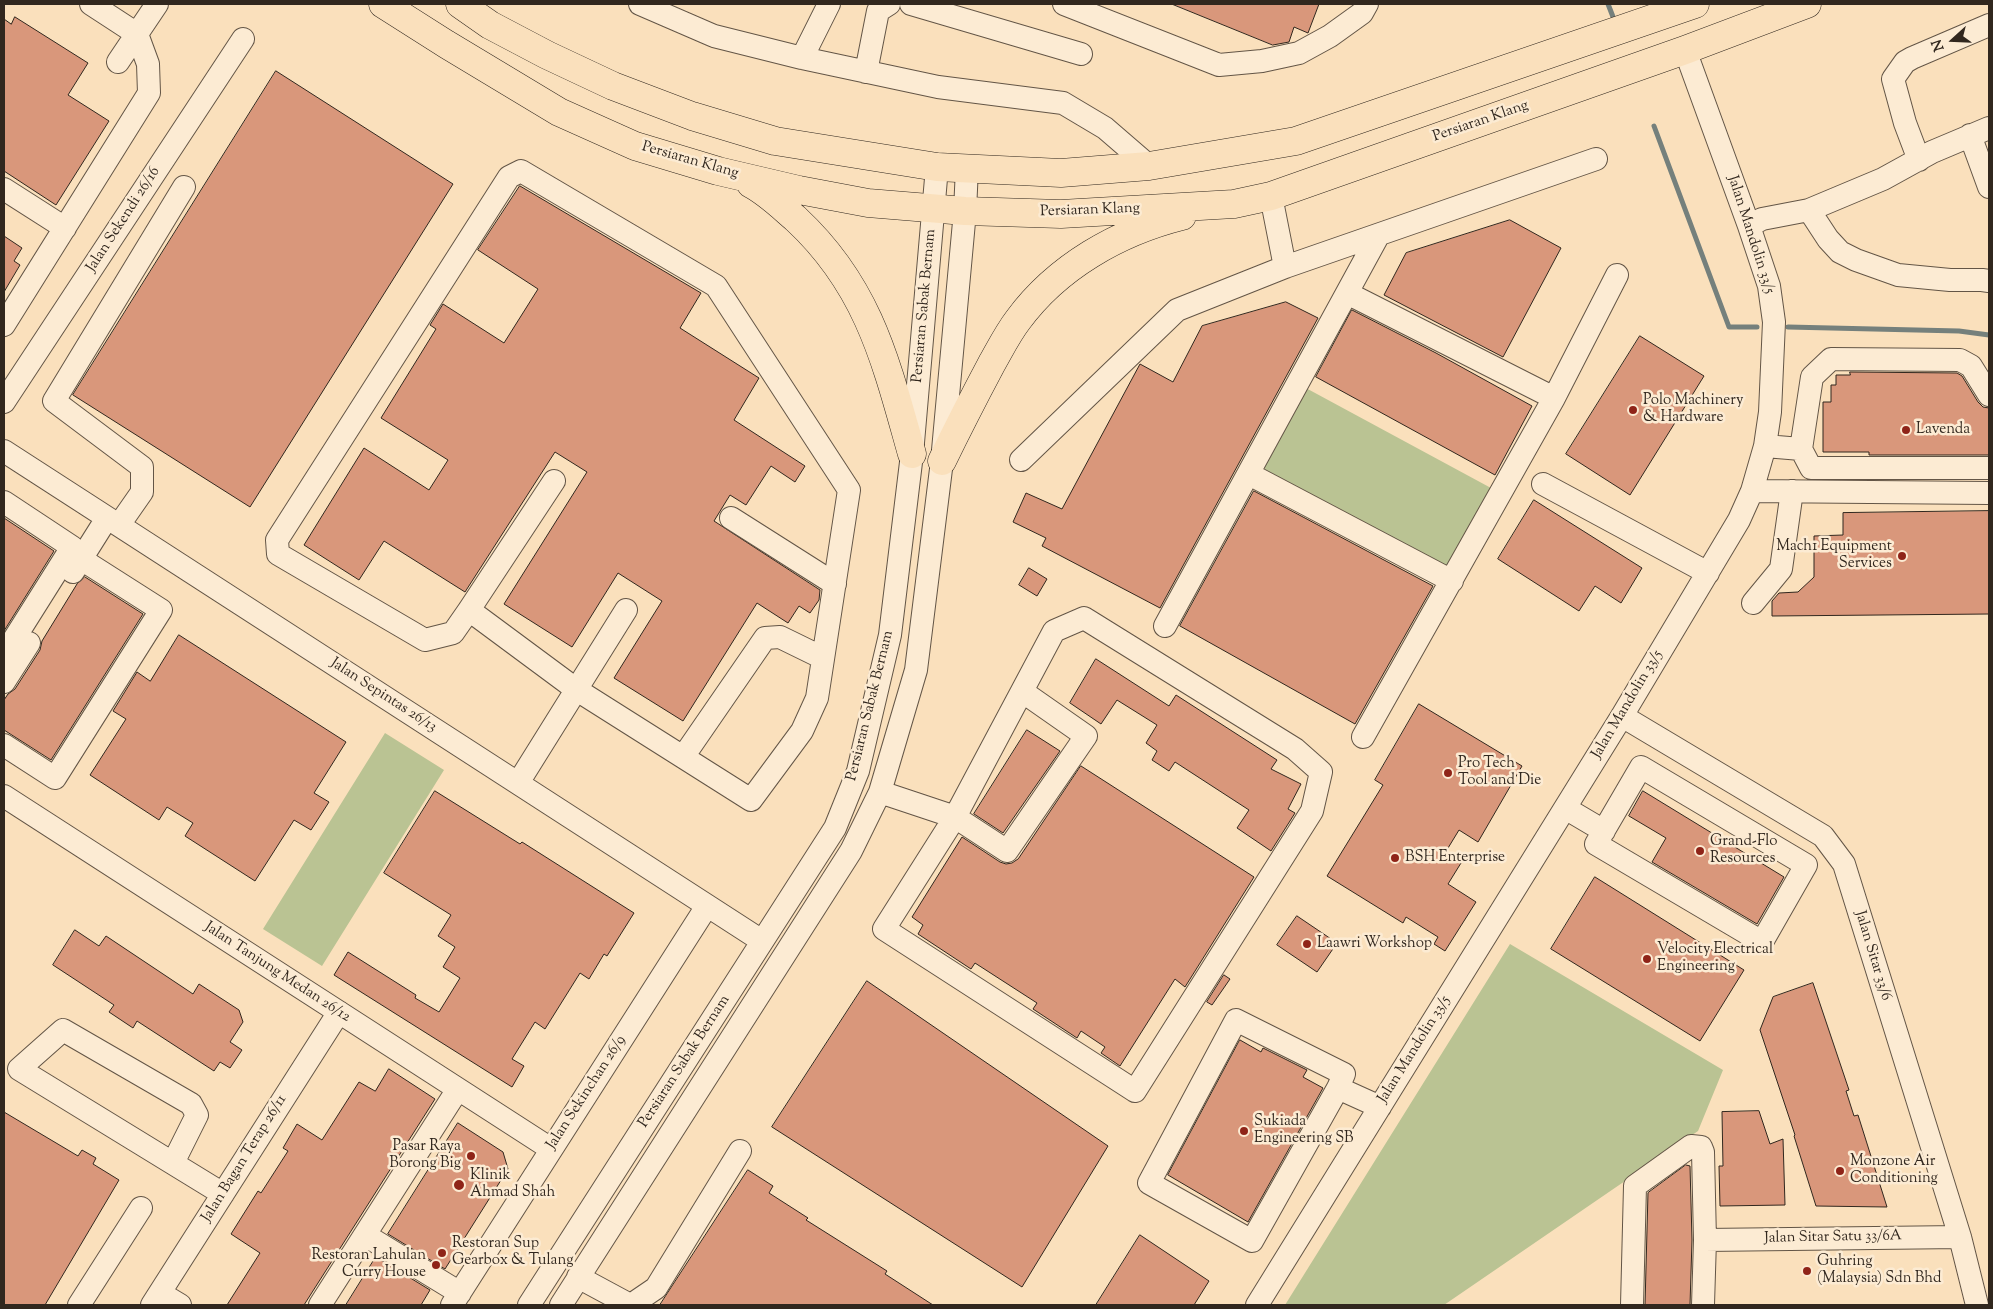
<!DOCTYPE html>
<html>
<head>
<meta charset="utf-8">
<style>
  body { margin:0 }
  #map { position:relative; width:1993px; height:1309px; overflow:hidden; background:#fae0bc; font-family:"Sorts Mill Goudy",serif }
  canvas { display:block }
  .frame { position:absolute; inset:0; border:5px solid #31271e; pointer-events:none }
  .north { position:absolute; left:1928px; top:15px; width:50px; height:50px; -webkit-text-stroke:4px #fcebd3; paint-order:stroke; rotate:250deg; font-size:14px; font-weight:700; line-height:20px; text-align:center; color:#31271e }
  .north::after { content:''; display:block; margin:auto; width:18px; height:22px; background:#31271e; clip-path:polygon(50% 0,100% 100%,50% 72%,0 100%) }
</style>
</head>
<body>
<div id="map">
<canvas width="1993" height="1309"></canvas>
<div class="frame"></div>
<div class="north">N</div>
</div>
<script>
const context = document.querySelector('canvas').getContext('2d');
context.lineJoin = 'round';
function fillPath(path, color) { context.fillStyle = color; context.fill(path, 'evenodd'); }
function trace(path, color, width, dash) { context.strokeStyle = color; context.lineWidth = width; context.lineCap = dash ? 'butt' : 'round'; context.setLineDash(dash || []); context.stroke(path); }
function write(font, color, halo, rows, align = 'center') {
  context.font = font + ' "Sorts Mill Goudy",serif'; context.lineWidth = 5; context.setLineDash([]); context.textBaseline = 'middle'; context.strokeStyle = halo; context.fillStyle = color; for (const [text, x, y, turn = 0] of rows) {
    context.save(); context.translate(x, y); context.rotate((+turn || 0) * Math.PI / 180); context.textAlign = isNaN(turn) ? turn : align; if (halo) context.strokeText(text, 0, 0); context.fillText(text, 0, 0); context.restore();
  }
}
const green = new Path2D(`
  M1304,387L1491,488L1447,572L1259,472Z
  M385,733L444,770L322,966L263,929Z
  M1510,944L1723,1070L1698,1131L1444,1305H1285Z`);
const stream = new Path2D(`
  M1608,4L1615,22
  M1654,126L1729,327H1757
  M1788,327L1959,331L1989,335`);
const building = new Path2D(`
  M1172,4H1319L1308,33L1294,27L1289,42L1273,45Z
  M15,17L88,63L68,95L109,121L56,205L4,171V19L11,24Z
  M276,71L453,184L250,507L73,395Z
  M520,186L701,293L680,328L759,378L734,420L805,466L795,482L771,466L746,505L730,495L714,521L820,590L819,600L810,613L799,606L788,623L757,603L683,721L614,678L662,601L618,573L572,647L504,604L587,472L555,452L465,592L384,541L359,580L304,545L364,448L429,490L448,460L381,418L436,329L430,325L443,304L504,343L538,289L478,250Z
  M1510,220L1561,248L1503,357L1384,295L1406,253Z
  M4,236L22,248L14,261L20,265L4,292Z
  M1286,302L1318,318L1160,608L1042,546L1046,538L1013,522L1026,493L1062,509L1140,364L1173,382L1202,326Z
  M1352,310L1436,353L1532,406L1495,475L1316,377Z
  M1640,336L1704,376L1630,495L1566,454Z
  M1850,372L1957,373L1962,376L1978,402L1983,407L1989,408V455H1869V452H1823V402H1831V385H1836V375H1850Z
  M1254,491L1433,586L1355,724L1180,626Z
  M1534,500L1642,568L1621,603L1595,586L1579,611L1498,559Z
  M1989,511V614L1772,616V601L1779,593L1798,592L1814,577V536L1843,535V513Z
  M4,518L54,551L4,631Z
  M1029,568L1047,579L1037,596L1019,585Z
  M85,577L143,614L51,760L4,730V700L8,694L15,689L40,650L42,641L77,584Z
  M179,635L346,742L314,793L329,802L311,830L294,820L255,881L185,836L193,823L167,807L159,820L90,775L126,719L113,711L137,672L150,681Z
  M1096,659L1169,706L1176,695L1277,760L1271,769L1301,784L1288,809L1295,813L1271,851L1237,828L1249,810L1175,762L1169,771L1152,760L1157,751L1146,743L1157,725L1117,700L1101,724L1070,703Z
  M1419,704L1522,766L1478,842L1459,830L1445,853L1461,863L1448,884L1476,902L1445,951L1434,944L1438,937L1406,917L1403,923L1327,876L1383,785L1375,780Z
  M1027,730L1060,751L1003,833L974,814Z
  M1081,766L1254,877L1185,987L1175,979L1120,1066L1101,1053L1105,1047L1081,1031L1077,1038L1033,1009L1037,1003L975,963L971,969L918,934L923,925L912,917L962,837L1000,862L1006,864L1012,863L1018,859Z
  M435,791L520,844L522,842L634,913L607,956L604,954L589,979L580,973L545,1029L535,1022L512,1059L524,1066L512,1087L334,975L348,952L416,995L415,998L439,1012L460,978L443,967L455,947L438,936L451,915L384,873Z
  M1643,791L1784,877L1757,924L1652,862L1666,838L1629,816Z
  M1595,877L1744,970L1700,1041L1551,949Z
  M1297,916L1337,943L1317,972L1277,945Z
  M75,930L99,946L106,936L193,994L199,984L239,1010L243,1022L230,1042L242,1050L230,1068L220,1062L214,1071L137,1021L133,1028L109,1012L114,1005L53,965Z
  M1224,975L1230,979L1212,1005L1207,1002Z
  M867,981L1108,1146L1022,1287L772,1127Z
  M1813,983L1849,1090L1846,1091L1854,1116L1858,1115L1887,1207L1816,1206L1794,1136L1795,1135L1760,1030L1773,997Z
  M1240,1040L1261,1052L1263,1048L1307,1070L1303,1077L1323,1088L1248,1222L1168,1175Z
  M389,1069L435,1099L304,1305H227L260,1253L231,1234L258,1191L261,1193L288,1151L283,1148L297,1124L322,1140L359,1082L375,1091Z
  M1759,1111L1770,1144L1783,1139L1785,1205L1720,1206L1719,1166H1723L1722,1112Z
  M4,1112L78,1156L82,1150L96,1158L93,1164L119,1180L45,1305H4Z
  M458,1123L503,1152L508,1169L445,1269L388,1234Z
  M1686,1165L1690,1166L1692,1240L1690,1305H1645L1648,1193Z
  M748,1170L773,1186L769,1193L808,1218L806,1220L887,1271L885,1274L933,1305H660Z
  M1140,1235L1209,1281L1194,1305H1096Z
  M376,1257L430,1290L421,1305H346Z`);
const minor = new Path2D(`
  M640,4L714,36L802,58L938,87L1063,103L1105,128L1149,166
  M911,4L1081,54
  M1064,4L1219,65L1262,61L1299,53L1330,36L1362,13L1367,4
  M802,58L829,4
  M118,62L157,4
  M866,72L878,11L889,4
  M1970,135L1989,187
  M1919,160L1905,123L1893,79L1905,62L1912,58L1989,25
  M521,171L716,286L849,490L817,698L802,731L751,800L577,690L469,610L453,633L425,640L278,554L277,540L509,177Z
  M4,189L65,228
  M1271,196L1285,267
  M1809,210L1828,239L1840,252L1856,260L1898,275L1950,280H1982L1989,281
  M1749,226L1762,219L1809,210L1883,179L1932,152L1989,128
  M1347,293L1554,398
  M4,325L149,93L148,64L137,34L91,4
  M4,402L243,39
  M1765,446L1801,449L1812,377L1831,359L1960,360L1971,366L1989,395
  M1801,449L1811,468H1989
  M4,451L762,941
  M1021,460L1177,310L1285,267L1596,159
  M1249,474L1452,581
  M1543,484L1708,573
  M1752,491L1989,493
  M4,502L72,547L4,655
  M731,518L835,584
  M119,525L142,492V467L54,401L184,187
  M73,572L107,518
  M1753,603L1781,569L1792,491
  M469,610L554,481
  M1084,618L1295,749L1321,772L1312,811L1135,1091L884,929L955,817L1054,631Z
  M1165,626L1378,236
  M4,682L29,643
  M1622,716L1823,836L1844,864L1960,1237L1977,1305
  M1363,737L1554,398L1617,275
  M4,745L55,778L161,610L81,559
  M683,757L765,638L780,637L823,658
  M1641,767L1806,865L1762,942L1596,844Z
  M518,783L626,610
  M880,792L955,817L1007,851L1086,736L1023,692
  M4,796L551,1149
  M1565,808L1604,831
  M1236,1020L1344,1074L1338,1088L1252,1241L1149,1183Z
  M1338,1088L1380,1107
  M173,1163L197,1115L191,1104L63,1030L19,1069L223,1194
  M365,1235L460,1293
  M1705,1240L1960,1237
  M578,1277L630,1305
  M160,1293L180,1305
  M79,1305L141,1208
  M152,1305L339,1012
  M320,1305L458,1089
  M452,1305L707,906
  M529,1305L835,828L858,771L890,635L912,454L937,167
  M561,1305L851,851L880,792L916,670L942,461L965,211L967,168
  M631,1305L656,1288L740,1151
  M1257,1305L1622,716L1739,520L1752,491L1765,446L1770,412L1774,322L1769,286L1749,226L1685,50
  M1632,1305L1635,1186L1691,1146L1701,1147L1703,1152L1705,1240L1703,1305`);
const major = new Path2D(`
  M383,4L446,44L559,112L635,146L718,171L799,190L868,203L965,211L1061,214L1234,204L1271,196L1685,50L1807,4
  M460,4L490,25L547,55L613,86L692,116L775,141L937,167L1061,173L1149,166L1296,141L1695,4
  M751,184C768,193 782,207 796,219C869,287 886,362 912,454
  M942,461C958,428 975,395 992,363C1000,349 1008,333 1018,320C1057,267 1118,232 1182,216`);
const markers = [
  [1633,410,5,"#8f2418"],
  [1906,430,5,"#8f2418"],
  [1902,556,5,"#8f2418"],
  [1448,773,5,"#8f2418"],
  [1700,851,5,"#8f2418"],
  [1395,858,5,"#8f2418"],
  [1307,944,5,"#8f2418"],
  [1647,959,5,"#8f2418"],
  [1244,1131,5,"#8f2418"],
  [471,1156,5,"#8f2418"],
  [1840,1171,5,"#8f2418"],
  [459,1185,6,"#8f2418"],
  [442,1253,5,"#8f2418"],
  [436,1265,5,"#8f2418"],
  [1807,1271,5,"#8f2418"]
];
const streetNames = [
  ["Persiaran Klang",1481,122,-19],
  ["Persiaran Klang",690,161,16],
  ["Persiaran Klang",1090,211,-2],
  ["Jalan Sekendi 26/16",124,220,-57],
  ["Jalan Mandolin 33/5",1750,235,72],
  ["Persiaran Sabak Bernam",925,306,-85],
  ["Jalan Sepintas 26/13",383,696,33],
  ["Jalan Mandolin 33/5",1628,705,-59],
  ["Persiaran Sabak Bernam",871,706,-76],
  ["Jalan Sitar 33/6",1872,956,73],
  ["Jalan Tanjung Medan 26/12",277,973,33],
  ["Jalan Mandolin 33/5",1415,1050,-58],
  ["Persiaran Sabak Bernam",685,1062,-57],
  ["Jalan Sekinchan 26/9",587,1093,-57],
  ["Jalan Bagan Terap 26/11",245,1159,-58],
  ["Jalan Sitar Satu 33/6A",1833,1238,-1]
];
const poiNames = [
  ["Polo Machinery",1643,401],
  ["& Hardware",1643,418],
  ["Lavenda",1916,430],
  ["Mach1 Equipment",1892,547,"right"],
  ["Services",1892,564,"right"],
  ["Pro Tech",1458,764],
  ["Tool and Die",1458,781],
  ["Grand-Flo",1710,842],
  ["Resources",1710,859],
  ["BSH Enterprise",1405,858],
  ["Laawri Workshop",1317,944],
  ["Velocity Electrical",1657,950],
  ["Engineering",1657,967],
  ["Sukiada",1254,1122],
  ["Engineering SB",1254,1139],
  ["Pasar Raya",461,1147,"right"],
  ["Borong Big",461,1164,"right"],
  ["Monzone Air",1850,1162],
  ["Conditioning",1850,1179],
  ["Klinik",470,1176],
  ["Ahmad Shah",470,1193],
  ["Restoran Sup",452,1244],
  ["Gearbox & Tulang",452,1261],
  ["Restoran Lahulan",426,1256,"right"],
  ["Curry House",426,1273,"right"],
  ["Guhring",1817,1262],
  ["(Malaysia) Sdn Bhd",1817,1279]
];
fillPath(green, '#bac393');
trace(stream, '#75807c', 5);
fillPath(building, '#d9977b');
trace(building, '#31271e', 1);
trace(minor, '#635546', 24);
trace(major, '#31271e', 29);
trace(minor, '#fcebd3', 22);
trace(major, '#fae0bc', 28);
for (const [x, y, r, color] of markers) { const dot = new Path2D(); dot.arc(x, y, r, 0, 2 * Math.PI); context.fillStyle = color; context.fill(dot); trace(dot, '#fcebd3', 2); }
write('15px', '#31271e', '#fcebd3', streetNames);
write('15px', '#31271e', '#fcebd3', poiNames, 'left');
</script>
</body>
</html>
